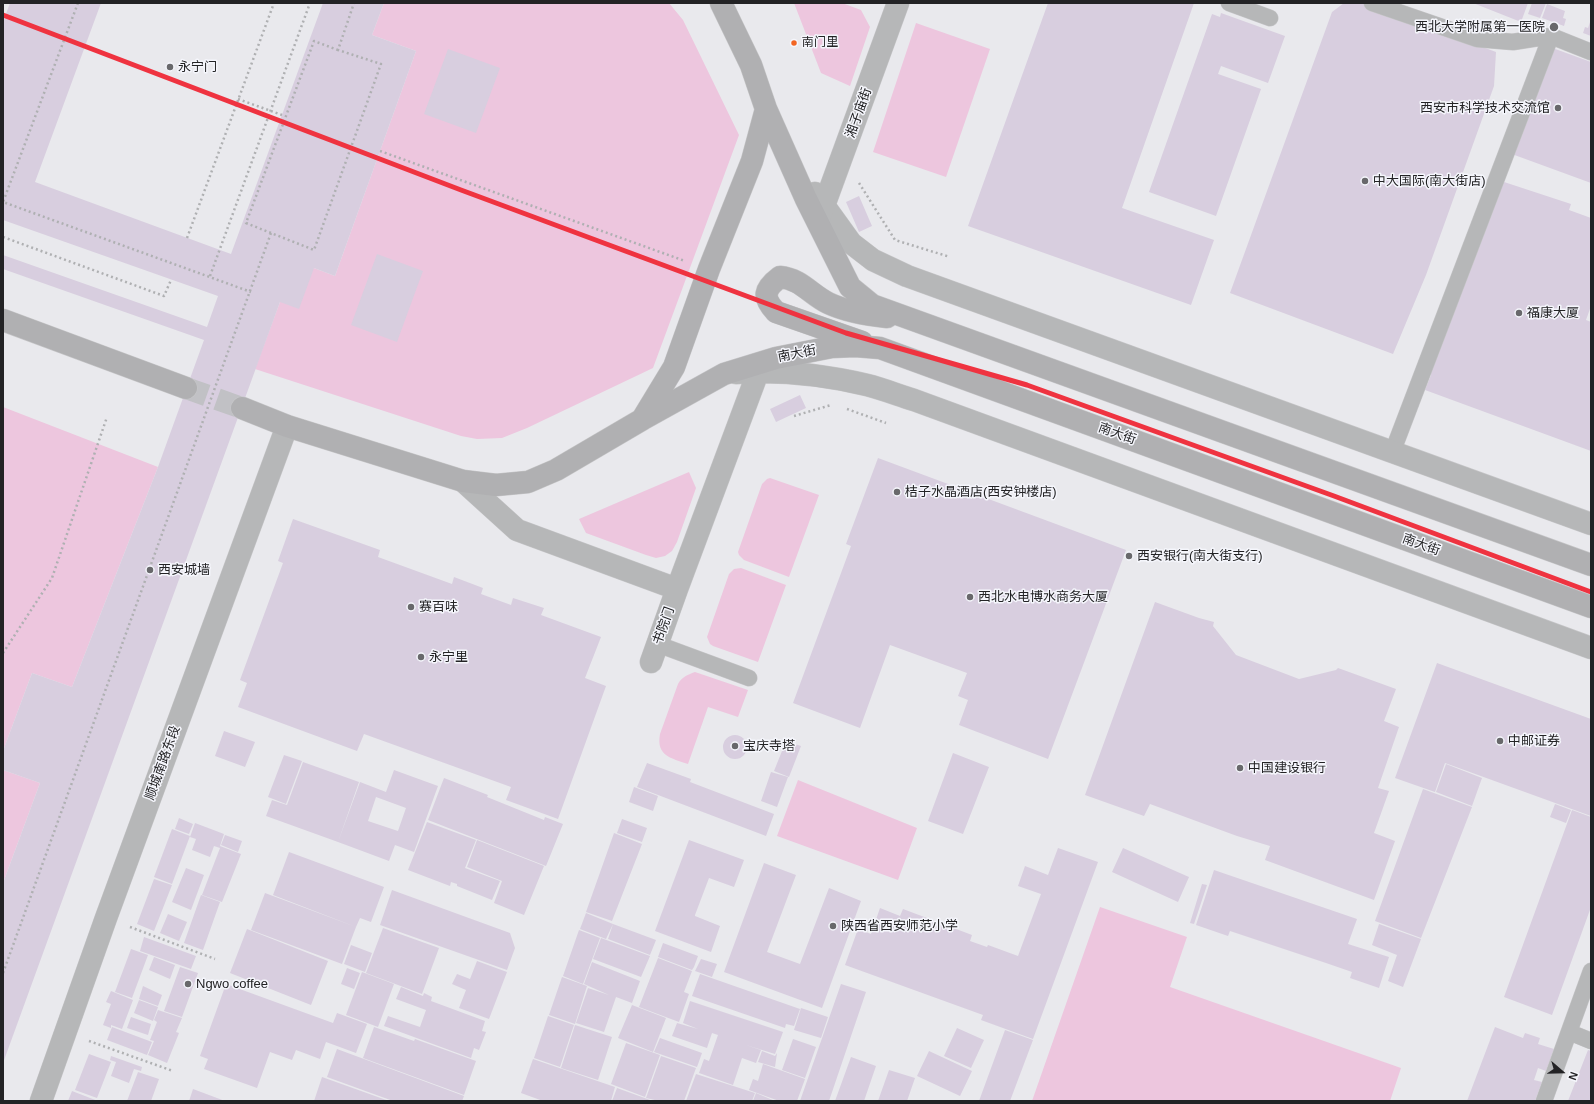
<!DOCTYPE html>
<html>
<head>
<meta charset="utf-8">
<style>
  body { margin:0 }
  #map { position:relative; width:1594px; height:1104px; overflow:hidden; background:#e9e9ed; font-family:Helvetica,sans-serif }
  canvas { display:block }
  .frame { position:absolute; inset:0; border:4px solid #232325; pointer-events:none }
  .north { position:absolute; left:1542px; top:1052px; width:40px; height:40px; -webkit-text-stroke:3px #f5f6fc; paint-order:stroke; rotate:110deg; font-size:11px; font-weight:700; line-height:16px; text-align:center; color:#232325 }
  .north::after { content:''; display:block; margin:auto; width:14px; height:18px; background:#232325; clip-path:polygon(50% 0,100% 100%,50% 72%,0 100%) }
</style>
</head>
<body>
<div id="map">
<canvas width="1594" height="1104"></canvas>
<div class="frame"></div>
<div class="north">N</div>
</div>
<script>
const context = document.querySelector('canvas').getContext('2d');
context.lineJoin = 'round';
function fillPath(path, color) { context.fillStyle = color; context.fill(path, 'evenodd'); }
function trace(path, color, width, dash) { context.strokeStyle = color; context.lineWidth = width; context.lineCap = dash ? 'butt' : 'round'; context.setLineDash(dash || []); context.stroke(path); }
function write(font, color, halo, rows, align = 'center') {
  context.font = font + ' Helvetica,"Noto Sans SC",sans-serif'; context.lineWidth = 3; context.setLineDash([]); context.textBaseline = 'middle'; context.strokeStyle = halo; context.fillStyle = color; for (const [text, x, y, turn = 0] of rows) {
    context.save(); context.translate(x, y); context.rotate((+turn || 0) * Math.PI / 180); context.textAlign = isNaN(turn) ? turn : align; if (halo) context.strokeText(text, 0, 0); context.fillText(text, 0, 0); context.restore();
  }
}
const green = new Path2D(`
  M384,3H669L683,20L739,135L653,368L527,428L502,438L477,439L461,436L255,369L280,302L314,268L335,276L416,51L372,35Z
  M794,3H842L861,10L870,27L850,86L821,73Z
  M916,23L990,49L946,177L873,152Z
  M3,407L158,467L72,687L32,673L3,751Z
  M689,472L696,488L677,542L672,551L665,556L656,558L646,555L586,533L579,519Z
  M770,478L819,495L789,577L744,560L739,555L738,552L762,484L767,479Z
  M741,568L786,585L758,662L713,646L710,644L707,637L729,574L734,569Z
  M695,672L748,690L738,717L708,707L688,764C671,758 656,756 660,734L678,684C682,677 687,675 695,672Z
  M3,770L40,783L3,883Z
  M798,780L917,828L898,880L777,836Z
  M1100,907L1187,937L1170,987L1401,1068L1390,1101H1032Z`);
const building = new Path2D(`
  M10,3H101L35,182L231,254L323,3H384L372,35L416,51L335,276L314,268L299,309L280,302L3,1063V883L40,783L3,770V751L32,673L72,687L158,467L204,340L3,269V255L207,327L218,296L3,220V22Z
  M1048,3H1194L1122,208L1214,240L1191,305L968,226Z
  M1344,3H1364L1496,52L1494,86L1426,275L1393,354L1230,293L1332,12Z
  M1473,3H1528L1521,22Z
  M1532,3H1546L1540,18L1528,14Z
  M1547,4L1565,11L1563,18L1566,19L1564,26L1542,18Z
  M1221,13L1285,36L1268,83L1221,66L1218,74L1261,89L1216,216L1149,192L1212,14L1220,17Z
  M1591,19V36L1583,33L1585,27L1588,28Z
  M1547,46L1591,62V183L1509,153Z
  M448,49L500,68L476,133L424,114Z
  M1501,181L1571,204L1569,210L1591,218V306L1586,320L1591,322V451L1425,390L1431,375L1429,369Z
  M859,196L872,226L859,232L846,202Z
  M377,254L423,271L397,342L351,325Z
  M800,395L806,408L776,422L770,409Z
  M878,458L1126,550L1048,759L959,725L968,700L958,696L967,673L890,645L860,728L793,703L851,546L846,544Z
  M293,519L380,550L378,557L452,584L454,577L483,588L481,594L511,605L513,598L544,608L541,615L601,637L585,678L606,686L558,819L506,800L511,787L364,734L357,751L238,707L247,683L240,680L283,563L278,561Z
  M1155,602L1199,618L1214,622L1213,626L1236,655L1299,679L1336,670L1338,668L1396,689L1384,721L1399,727L1378,788L1389,791L1374,833L1395,841L1374,900L1265,860L1270,846L1237,836L1150,804L1144,816L1085,795Z
  M1437,663L1591,719V816L1445,763L1435,792L1395,778Z
  M224,731L255,742L245,767L215,756Z
  M723 747a12 12 0 1 1 24 0a12 12 0 1 1-24 0Z
  M786,741L801,746L789,777L774,771Z
  M953,753L989,767L963,834L928,821Z
  M284,755L302,761L286,804L268,797Z
  M303,762L359,782L338,842L266,816L272,800L287,805Z
  M647,763L691,779L690,782L774,814L766,836L637,787Z
  M1446,764L1482,778L1472,806L1436,792Z
  M394,770L438,786L414,852L395,845L389,861L338,842L360,782L386,792ZM376,797L406,808L398,831L368,821Z
  M771,772L788,777L777,807L761,801Z
  M444,778L488,795L487,797L544,820L545,817L563,824L546,866L428,820Z
  M634,787L658,796L653,811L629,802Z
  M1423,789L1472,807L1421,938L1375,921Z
  M1555,804L1571,810L1566,823L1550,817Z
  M1572,810L1591,817V907L1552,1015L1504,997Z
  M179,818L193,824L189,834L175,829Z
  M622,819L647,828L642,842L617,833Z
  M427,822L476,840L465,868L500,881L492,900L457,886V884L451,882L450,886L408,870Z
  M195,823L224,834L220,846L241,854L222,902L202,895L220,848L214,846L210,857L192,850L196,839L190,837Z
  M172,829L190,836L172,884L154,877Z
  M614,833L642,844L612,921L586,912Z
  M225,835L242,841L238,852L221,845Z
  M477,840L544,866L524,915L494,903L502,881L467,867Z
  M689,840L744,860L734,887L709,878L695,915V916L720,926L711,952L655,931Z
  M1058,848L1098,862L1033,1039L981,1020L983,1015L845,965L858,929L871,934L880,908L900,916L903,909L972,935L970,941L987,947L988,945L1018,956L1041,894L1018,886L1025,866L1048,875Z
  M1123,848L1189,877L1178,902L1112,872Z
  M289,852L384,887L371,922L360,918L356,927L273,895Z
  M764,863L796,875L767,952L800,964L829,888L861,901L822,1008L724,972Z
  M186,868L204,875L191,910L172,902Z
  M1214,870L1357,919L1348,944L1389,957L1379,988L1350,978L1352,972L1326,963L1230,931L1228,936L1196,925Z
  M154,879L172,885L154,931L137,924Z
  M1202,884L1207,885L1194,924L1190,923Z
  M392,890L510,933L515,948L507,970L380,925Z
  M265,893L356,927L342,964L251,930Z
  M201,895L220,902L203,950L184,943Z
  M586,913L613,924L606,939L580,929Z
  M168,914L187,922L179,941L160,933Z
  M613,924L656,940L650,955L608,939Z
  M1379,924L1421,939L1403,987L1388,981L1397,955L1372,945Z
  M383,928L439,948L422,994L366,973Z
  M247,929L328,961L311,1005L230,973Z
  M579,930L600,938L583,984L563,976Z
  M144,937L196,956L191,969L140,951Z
  M601,938L650,956L641,977L593,959Z
  M663,943L698,956L694,967L692,970L658,957Z
  M351,945L372,953L365,972L344,964Z
  M131,949L148,955L132,998L115,992Z
  M154,957L175,965L170,979L149,970Z
  M658,958L692,971L684,992L689,994L679,1022L639,1007Z
  M701,959L717,964L712,977L695,971Z
  M477,961L507,972L489,1019L459,1008L466,990L452,984L457,974L470,979Z
  M592,962L640,981L632,1003L616,997L604,1032L576,1023L588,988L609,995L584,984Z
  M180,967L198,973L182,1017L164,1011Z
  M347,968L360,973L354,989L341,984Z
  M362,972L394,984L378,1027L346,1015Z
  M700,974L800,1009L794,1026L786,1024L785,1028L692,996Z
  M562,977L587,986L575,1024L549,1015Z
  M226,984L333,1023L337,1013L367,1024L356,1053L326,1042L320,1059L296,1050L292,1060L270,1052L257,1088L204,1069L208,1059L200,1056Z
  M841,984L866,992L829,1101H800Z
  M143,986L162,995L158,1006L139,999Z
  M401,987L423,996L424,993L432,997L431,1001L485,1021L482,1031L486,1032L479,1050L474,1048L471,1058L384,1026L388,1016L420,1027L426,1010L396,999Z
  M111,991L133,1000L122,1029L111,1025V1028L103,1025L111,1004L106,1002Z
  M139,1000L158,1007L153,1021L134,1013Z
  M690,1001L783,1032L775,1054L746,1045L761,1050L756,1063L742,1058L733,1085L699,1073L704,1059L709,1061L718,1035L712,1033L707,1048L672,1036L677,1023L698,1029L683,1023Z
  M632,1005L666,1018L653,1052L618,1038Z
  M801,1008L828,1017L821,1038L794,1030Z
  M158,1010L182,1018L176,1032L179,1033L167,1063L148,1055L154,1041L150,1040L157,1022L154,1020Z
  M548,1016L574,1025L560,1067L534,1058Z
  M131,1017L151,1024L148,1035L127,1028Z
  M575,1025L612,1037L598,1080L561,1068Z
  M112,1027L152,1042L147,1055L107,1040Z
  M374,1027L414,1041L415,1039L476,1061L464,1095L363,1058Z
  M1495,1027L1523,1038L1525,1033L1540,1038L1538,1044L1554,1049L1546,1071L1538,1068L1534,1080L1542,1082L1535,1101H1467Z
  M957,1028L984,1040L971,1068L944,1056Z
  M1005,1030L1033,1040L1010,1101H979Z
  M660,1038L702,1053L697,1067L654,1052Z
  M793,1039L816,1047L805,1078L782,1070Z
  M626,1043L660,1055L645,1097L611,1084Z
  M337,1049L464,1096L462,1101H393L327,1077Z
  M1588,1050L1591,1051V1101H1568Z
  M762,1051L775,1056L777,1053L775,1067L758,1062Z
  M929,1051L972,1071L960,1096L917,1076Z
  M89,1054L111,1062L97,1098L75,1090Z
  M111,1056L142,1067L141,1071L134,1069L129,1083L111,1076L116,1062L110,1060Z
  M661,1056L696,1068L684,1101H659L646,1098Z
  M851,1057L876,1066L864,1101H835Z
  M533,1059L615,1087L611,1101H543L521,1093Z
  M763,1064L805,1079L797,1101H779L749,1090L753,1079L758,1081Z
  M889,1070L915,1078L907,1101H878Z
  M138,1072L159,1079L151,1101H127Z
  M696,1074L755,1093L752,1101H686Z
  M322,1077L389,1101H314Z
  M617,1088L653,1101H612Z
  M193,1089L225,1101H189Z
  M72,1091L98,1101H68Z
  M756,1093L775,1101H753Z`);
const primaryTunnel = new Path2D(`
  M186,388L242,408`);
const path = new Path2D(`
  M78,3L3,202L251,292
  M238,99L282,115
  M380,151L685,261
  M859,183L895,240L950,257
  M271,233L246,223L314,41L338,50
  M3,237L164,296L171,280
  M187,238L274,3
  M210,276L310,3
  M847,409L886,423
  M794,416L831,405
  M3,653L52,578L107,417
  M130,927L215,959
  M3,973L271,233L314,250L381,64L338,50L354,3
  M89,1041L173,1071`);
const service = new Path2D(`
  M1229,3L1270,18
  M1372,3L1477,39L1513,42L1551,36L1591,52
  M1392,453L1551,36
  M657,644L749,678
  M1569,1032L1591,1041
  M1544,1101L1591,971`);
const minor = new Path2D(`
  M815,193L851,243L873,260L907,276L1591,524
  M736,373C779,370 824,375 867,385C883,389 898,395 914,400L1591,648
  M463,481L517,530L677,589L758,372L769,364
  M651,662L677,589`);
const tertiary = new Path2D(`
  M818,222L898,3
  M41,1101L106,918L287,426`);
const primary = new Path2D(`
  M721,3L751,65L766,109L806,199L850,287L872,305L1591,565
  M3,320L186,388
  M862,342L776,312C762,297 764,289 780,277C801,279 810,294 828,303C847,312 867,315 887,317
  M242,408L287,426L463,481L496,485L528,482L556,470L643,419L724,374L776,358L832,347L855,346L880,348L1591,607
  M643,418L674,367L709,269L752,161L766,109`);
const metro1 = new Path2D(`
  M3,15L461,190L846,333L1027,385L1334,496L1591,592`);
const markers = [
  [1554,27,5,"#68686b"],
  [794,43,3.5,"#f26522"],
  [170,67,4,"#68686b"],
  [1558,108,4,"#68686b"],
  [1365,181,4,"#68686b"],
  [1519,313,4,"#68686b"],
  [897,492,4,"#68686b"],
  [1129,556,4,"#68686b"],
  [150,570,4,"#68686b"],
  [970,597,4,"#68686b"],
  [411,607,4,"#68686b"],
  [421,657,4,"#68686b"],
  [1500,741,4,"#68686b"],
  [735,746,4,"#68686b"],
  [1240,768,4,"#68686b"],
  [833,926,4,"#68686b"],
  [188,984,4,"#68686b"]
];
const busNames = [
  ["南门里",802,43]
];
const poiNames = [
  ["西北大学附属第一医院",1545,27,"right"],
  ["永宁门",178,67],
  ["西安市科学技术交流馆",1550,108,"right"],
  ["中大国际(南大街店)",1373,181],
  ["福康大厦",1527,313],
  ["桔子水晶酒店(西安钟楼店)",905,492],
  ["西安银行(南大街支行)",1137,556],
  ["西安城墙",158,570],
  ["西北水电博水商务大厦",978,597],
  ["赛百味",419,607],
  ["永宁里",429,657],
  ["中邮证券",1508,741],
  ["宝庆寺塔",743,746],
  ["中国建设银行",1248,768],
  ["陕西省西安师范小学",841,926],
  ["Ngwo coffee",196,984]
];
const streetNames = [
  ["湘子庙街",859,113,-70],
  ["南大街",797,354,-11],
  ["南大街",1117,434,20],
  ["南大街",1421,545,20],
  ["书院门",664,626,-70],
  ["顺城南路东段",163,763,-70]
];
fillPath(green, '#edc6de');
fillPath(building, '#d8cedf');
trace(primaryTunnel, '#c1c1c5', 22, [22, 11]);
trace(service, '#c6c6c8', 17);
trace(minor, '#c6c6c8', 23);
trace(tertiary, '#c6c6c8', 23);
trace(primary, '#c6c6c8', 23);
trace(path, '#afb0b2', 2.5, [2, 3]);
trace(service, '#b6b7b8', 16);
trace(minor, '#b6b7b8', 22);
trace(tertiary, '#b6b7b8', 22);
trace(primary, '#b0b0b2', 22);
trace(metro1, '#ef3340', 5);
for (const [x, y, r, color] of markers) { const dot = new Path2D(); dot.arc(x, y, r, 0, 2 * Math.PI); context.fillStyle = color; context.fill(dot); trace(dot, '#f5f6fc', 1.5); }
write('12px', '#232325', '#f5f6fc', busNames, 'left');
write('13px', '#232325', '#f5f6fc', poiNames, 'left');
write('13px', '#232325', '#f5f6fc', streetNames);
</script>
</body>
</html>
